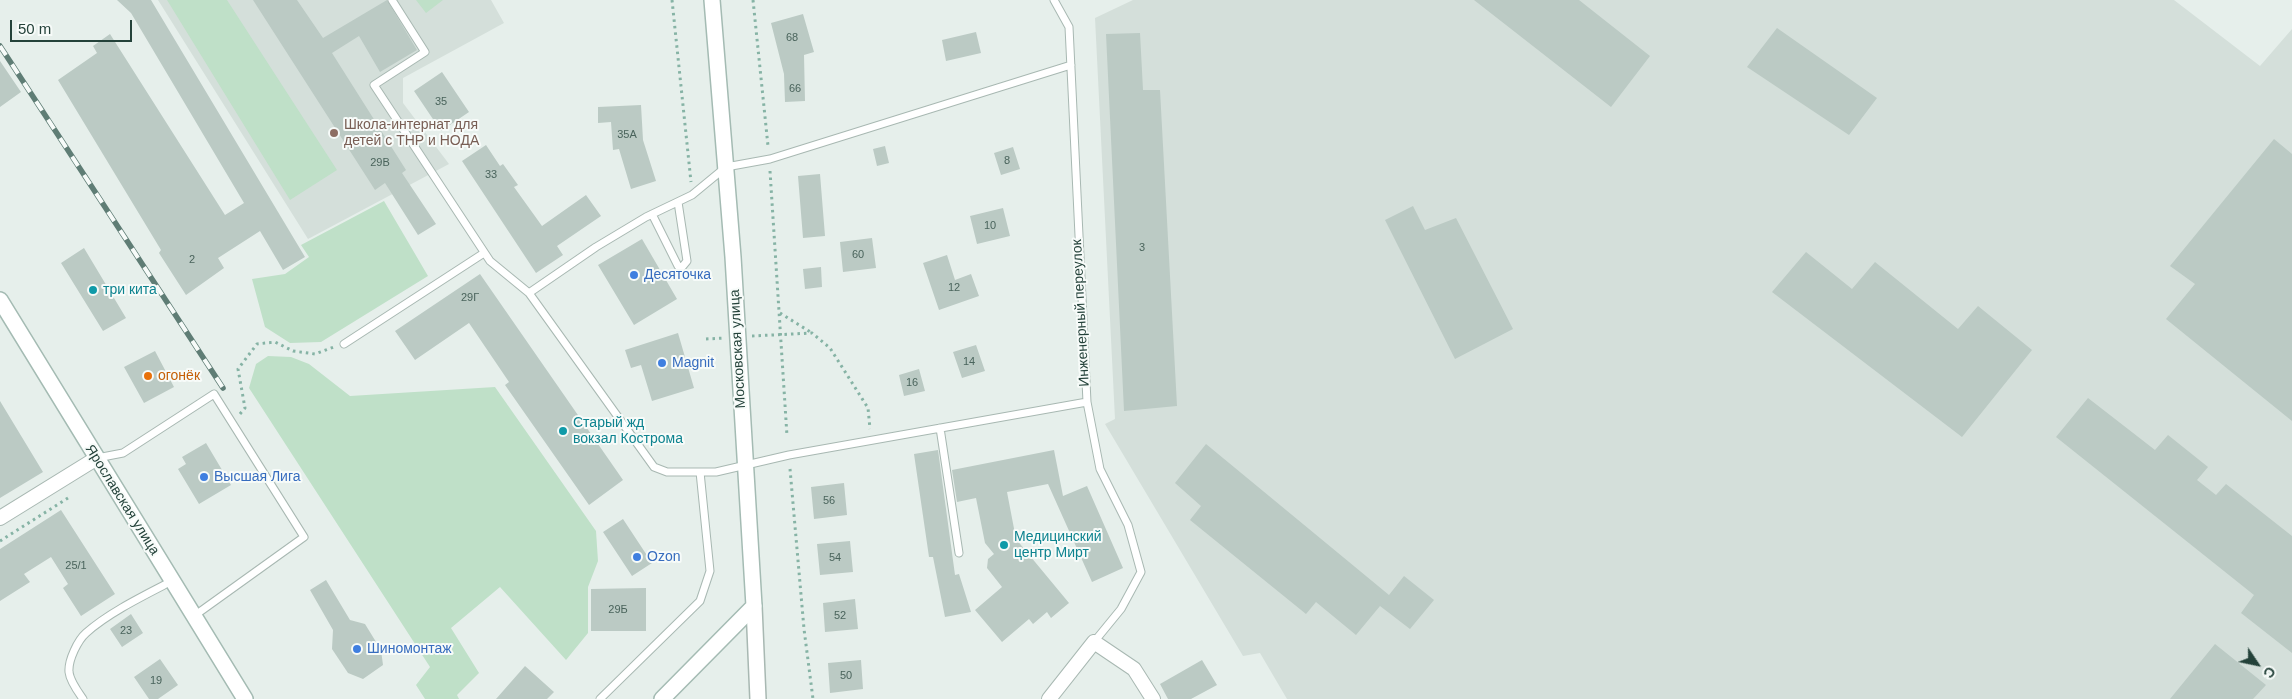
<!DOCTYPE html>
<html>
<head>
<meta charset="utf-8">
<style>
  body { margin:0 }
  #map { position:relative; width:2292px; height:699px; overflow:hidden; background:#e6efeb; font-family:Arial,sans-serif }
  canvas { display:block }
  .north { position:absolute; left:2232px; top:639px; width:50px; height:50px; -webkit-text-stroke:4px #f7fbf9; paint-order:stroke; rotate:124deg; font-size:14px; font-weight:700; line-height:20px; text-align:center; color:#24423a }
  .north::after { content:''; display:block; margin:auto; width:18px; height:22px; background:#24423a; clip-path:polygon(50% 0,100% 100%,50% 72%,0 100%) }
  .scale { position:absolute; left:10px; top:20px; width:122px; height:22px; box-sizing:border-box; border:2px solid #24423a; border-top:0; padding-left:6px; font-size:15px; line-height:18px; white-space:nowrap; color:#24423a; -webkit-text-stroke:4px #f7fbf9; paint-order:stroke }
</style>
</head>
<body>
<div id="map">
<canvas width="2292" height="699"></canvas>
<div class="north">С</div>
<div class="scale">50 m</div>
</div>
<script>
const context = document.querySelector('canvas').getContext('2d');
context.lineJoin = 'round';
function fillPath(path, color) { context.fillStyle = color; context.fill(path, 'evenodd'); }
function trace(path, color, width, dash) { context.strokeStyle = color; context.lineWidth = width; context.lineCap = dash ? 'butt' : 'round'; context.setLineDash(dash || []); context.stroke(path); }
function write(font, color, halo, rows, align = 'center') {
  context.font = font + ' Arial,sans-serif'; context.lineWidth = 4; context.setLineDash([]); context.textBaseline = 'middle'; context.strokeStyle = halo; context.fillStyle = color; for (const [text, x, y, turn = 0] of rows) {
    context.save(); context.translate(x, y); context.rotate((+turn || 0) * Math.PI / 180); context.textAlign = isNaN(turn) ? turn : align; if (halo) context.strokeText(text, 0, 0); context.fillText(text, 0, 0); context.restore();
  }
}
const built = new Path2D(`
  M158,0H491L504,23L403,78V103L449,164L308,239Z
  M1133,0H2174L2260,66L2292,29V699H1287L1260,653L1243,656L1105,424L1115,419L1095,18Z`);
const green = new Path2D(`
  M167,0H227L337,170L290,200Z
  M416,0H443L426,13Z
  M384,201L428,276L321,342L290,343L265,327L252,279L285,274L309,257L301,245Z
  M268,356L291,357L309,364L350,396L495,387L596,531L598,561L588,587V633L566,660L500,587L451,628L479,673L457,695L459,699H425L416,685L430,667L249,388L256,364Z`);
const building = new Path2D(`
  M117,0H151L305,257L283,270L260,231L218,258L224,268L186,295L159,253L161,250L58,80L97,53L93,46L110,34L225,215L244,203L131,13Z
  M253,0H297L323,38L387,0L417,50L380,72L359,36L332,53L406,170L402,173L436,224L418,235L385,183L375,190Z
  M1474,0H1579L1650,56L1611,107Z
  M803,14L814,52L804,55L805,101L785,102L784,74L771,23Z
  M1777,28L1877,98L1849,135L1747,67Z
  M976,32L981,53L946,61L942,40Z
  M1140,33L1143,90H1160L1177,406L1124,411L1106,34Z
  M0,61L21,92L0,107Z
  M442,72L469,112L441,131L414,91Z
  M641,105L643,140L656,181L631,189L619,149L613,150L611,122L598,123V107Z
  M2274,139L2292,154V421L2166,319L2195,284L2170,266Z
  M486,145L500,166L503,164L518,185L514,187L542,226L586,195L601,216L557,246L563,255L536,273L462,161Z
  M885,146L889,163L877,166L873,149Z
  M1013,147L1020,169L1001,175L994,153Z
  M820,174L825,236L803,238L798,176Z
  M1413,206L1425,230L1456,218L1513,329L1455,359L1385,220Z
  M1003,208L1010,236L977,244L970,216Z
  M872,238L876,268L843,272L840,242Z
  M642,239L677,299L634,325L598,265Z
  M84,248L126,318L103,331L61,263Z
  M1806,252L1852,289L1875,262L1958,329L1978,306L2032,350L1962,437L1772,292Z
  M947,255L955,280L971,274L979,296L939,310L923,263Z
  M821,267L822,287L805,289L803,269Z
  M480,274L623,480L589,505L505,385L509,382L469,323L415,360L395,331Z
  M678,333L694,388L652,401L641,365L631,368L625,350Z
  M976,345L985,371L962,378L953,352Z
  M155,351L174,387L144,403L124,367Z
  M919,369L925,391L904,396L899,375Z
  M2088,398L2155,450L2168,435L2208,467L2197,480L2216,495L2226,484L2292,536V653L2241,613L2254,595L2056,437Z
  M0,401L43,472L0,498Z
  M206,443L231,485L199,504L178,469L186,464L182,457Z
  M1206,444L1389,595L1404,576L1434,600L1410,629L1380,606L1356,635L1316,602L1306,614L1190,520L1201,506L1175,483Z
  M938,450L955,575L959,574L971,612L945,617L933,557H929L914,454Z
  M1054,450L1063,496L1087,486L1123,568L1092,582L1048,484L1007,492L1016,539L1069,603L1051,618L1047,612L1033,624L1029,619L1002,642L975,610L1002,587L987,568L988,559L994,554L985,543L976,498L957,502L952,470Z
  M844,483L847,515L814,519L811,487Z
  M61,510L115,594L81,616L63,588L68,584L51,557L24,574L30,582L0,601V549Z
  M623,519L652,563L632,576L603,532Z
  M850,541L853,572L820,575L817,544Z
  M326,580L350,620L365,624L381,650L383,665L363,679L348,673L332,649L333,630L310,590Z
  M646,588V631H591V589Z
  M855,599L858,629L825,632L823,603Z
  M131,614L143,633L122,647L110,629Z
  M2215,644L2266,685L2253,699H2170Z
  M160,659L178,685L158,699H149L134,677Z
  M861,660L863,689L830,693L828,663Z
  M1202,660L1217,685L1191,699H1168L1160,684Z
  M525,666L554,692L547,699H496Z`);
const path = new Path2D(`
  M672,0L691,182
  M753,0L768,146
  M770,171L787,436
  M780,313L812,333
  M752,336L812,333L830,348L868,408L870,429
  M706,339L724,338
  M240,414L245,408L238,369L257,344L275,342L293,351L315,354L334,347
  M790,469L804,629L813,699
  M0,541L68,498`);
const service = new Path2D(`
  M392,0L425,52L374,85L490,261L529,293L654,467L667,472H716L789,455L1087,402L1069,27L1054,0
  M652,214L678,266L682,267L687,261L678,202
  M529,293L596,247L646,217L692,195L726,167L770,159L1071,65
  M344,344L484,253
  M1087,402L1100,469L1128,525L1141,572L1121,609L1094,642
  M940,428L959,553
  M97,458L123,453L214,394L304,537L194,616
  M83,699C78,692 70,681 69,672C68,660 78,640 86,633C108,613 145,595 172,581
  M600,699L700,601L710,571L700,472`);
const minor = new Path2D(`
  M0,518L97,458
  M1049,699L1094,642L1134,669L1153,699`);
const tertiary = new Path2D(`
  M754,606L758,699`);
const secondary = new Path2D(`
  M0,300L245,699
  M662,699L754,606L733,257L712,0`);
const rail = new Path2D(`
  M0,46L223,388`);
const markers = [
  [334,133,5,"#8d6e63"],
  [634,275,5,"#3f7fe0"],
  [93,290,5,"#0f9aa8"],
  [662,363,5,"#3f7fe0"],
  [148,376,5,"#e8710a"],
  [563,431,5,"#0f9aa8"],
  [204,477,5,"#3f7fe0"],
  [1004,545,5,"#0f9aa8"],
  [637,557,5,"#3f7fe0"],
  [357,649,5,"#3f7fe0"]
];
const numberNames = [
  ["68",792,38],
  ["66",795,89],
  ["35",441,102],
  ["35А",627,135],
  ["8",1007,161],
  ["29В",380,163],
  ["33",491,175],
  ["10",990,226],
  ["3",1142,248],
  ["60",858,255],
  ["2",192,260],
  ["12",954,288],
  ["29Г",470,298],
  ["14",969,362],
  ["16",912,383],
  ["56",829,501],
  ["54",835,558],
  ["25/1",76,566],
  ["29Б",618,610],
  ["52",840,616],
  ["23",126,631],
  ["50",846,676],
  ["19",156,681]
];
const educationNames = [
  ["Школа-интернат для",344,125],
  ["детей с ТНР и НОДА",344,141]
];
const shopNames = [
  ["Десяточка",644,275],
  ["Magnit",672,363],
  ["Высшая Лига",214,477],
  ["Ozon",647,557],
  ["Шиномонтаж",367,649]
];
const cultureNames = [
  ["три кита",103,290],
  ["Старый жд",573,423],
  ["вокзал Кострома",573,439],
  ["Медицинский",1014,537],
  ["центр Мирт",1014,553]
];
const streetNames = [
  ["Инженерный переулок",1081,313,-93],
  ["Московская улица",738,349,-93],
  ["Ярославская улица",122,500,58]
];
const foodNames = [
  ["огонёк",158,376]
];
fillPath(built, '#d4dfda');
fillPath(green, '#bfe0c8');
fillPath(building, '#bbcac4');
trace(service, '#a8b8b2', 9);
trace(minor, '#a8b8b2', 16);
trace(tertiary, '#a8b8b2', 18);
trace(secondary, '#a4bbb3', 18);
trace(path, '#86b3a5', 3, [2.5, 4]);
trace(service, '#fff', 7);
trace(minor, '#fff', 14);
trace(tertiary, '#fff', 15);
trace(secondary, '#fff', 15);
trace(rail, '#5f7d75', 5.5);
trace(rail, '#f7fbf9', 4, [11]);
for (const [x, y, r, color] of markers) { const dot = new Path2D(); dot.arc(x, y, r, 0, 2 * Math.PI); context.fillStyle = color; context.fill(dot); trace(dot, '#f7fbf9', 2); }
write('11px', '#4a645c', null, numberNames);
write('14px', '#785e54', '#f7fbf9', educationNames, 'left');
write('14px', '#366cbe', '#f7fbf9', shopNames, 'left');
write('14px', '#0d838f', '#f7fbf9', cultureNames, 'left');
write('14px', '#24423a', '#f7fbf9', streetNames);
write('14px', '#c56008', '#f7fbf9', foodNames, 'left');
</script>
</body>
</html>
